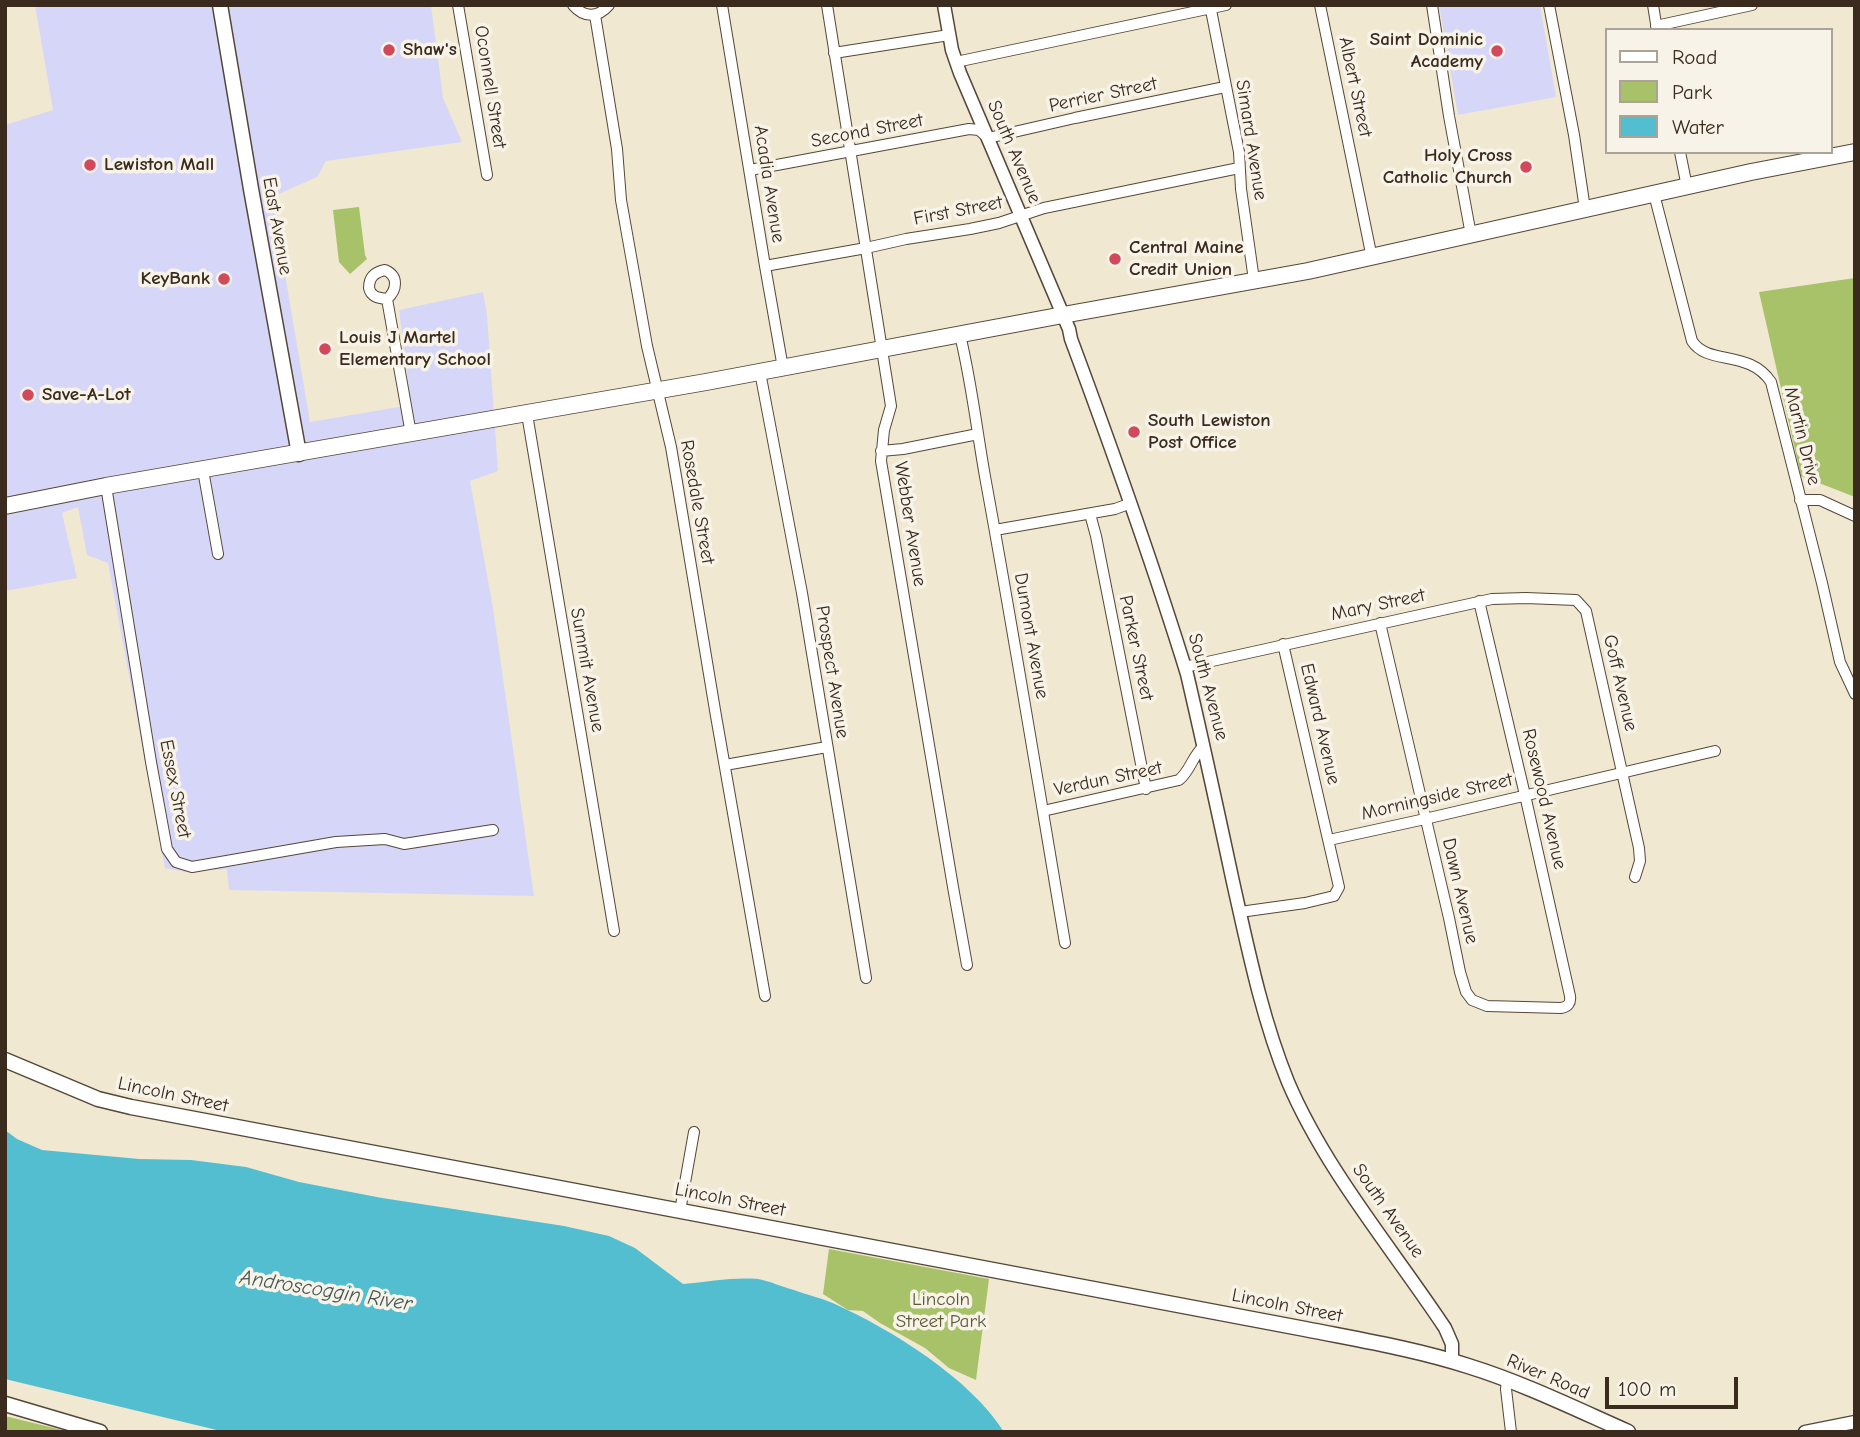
<!DOCTYPE html>
<html>
<head>
<meta charset="utf-8">
<style>
  body { margin:0 }
  #map { position:relative; width:1860px; height:1437px; overflow:hidden; background:#f1e8d1; font-family:"Comic Neue",sans-serif }
  canvas { display:block }
  .frame { position:absolute; inset:0; border:7px solid #3b2a1e; pointer-events:none }
  .legend { position:absolute; left:1605px; top:28px; width:228px; height:126px; box-sizing:border-box; background:#f7f3e8; border:2px solid #aca397; margin:0; padding:9px 12px; list-style:none; font-size:21px; color:#3b2a1e }
  .legend li { display:flex; align-items:center; gap:14px; height:35px }
  .legend b { width:35px; border:2px solid #aca397 }
  .scale { position:absolute; left:1605px; top:1377px; width:133px; height:32px; box-sizing:border-box; border:4px solid #3b2a1e; border-top:0; padding-left:9px; font-size:21px; line-height:24px; white-space:nowrap; color:#3b2a1e; -webkit-text-stroke:5px #f7f3e8; paint-order:stroke }
</style>
</head>
<body>
<div id="map">
<canvas width="1860" height="1437"></canvas>
<div class="frame"></div>
<ul class="legend">
<li><b style="height:9px;background:#fff"></b>Road</li>
<li><b style="height:19px;background:#a7c268"></b>Park</li>
<li><b style="height:19px;background:#54bed1"></b>Water</li>
</ul>
<div class="scale">100 m</div>
</div>
<script>
const context = document.querySelector('canvas').getContext('2d');
context.lineJoin = 'round';
function fillPath(path, color) { context.fillStyle = color; context.fill(path, 'evenodd'); }
function trace(path, color, width, dash) { context.strokeStyle = color; context.lineWidth = width; context.lineCap = dash ? 'butt' : 'round'; context.setLineDash(dash || []); context.stroke(path); }
function write(font, color, halo, rows, align = 'center') {
  context.font = font + ' "Comic Neue",sans-serif'; context.lineWidth = 7; context.setLineDash([]); context.textBaseline = 'middle'; context.strokeStyle = halo; context.fillStyle = color; for (const [text, x, y, turn = 0] of rows) {
    context.save(); context.translate(x, y); context.rotate((+turn || 0) * Math.PI / 180); context.textAlign = isNaN(turn) ? turn : align; if (halo) context.strokeText(text, 0, 0); context.fillText(text, 0, 0); context.restore();
  }
}
const built = new Path2D(`
  M35,5H431L443,98L462,142L326,161L317,177L272,197L310,422L411,405L399,310L483,292L487,315L498,471L470,481L493,608L534,896L229,890L227,869L185,872L165,868L108,563L87,555L78,507L62,513L77,578L5,591V125L53,110Z
  M1439,5H1540L1556,97L1458,115Z`);
const green = new Path2D(`
  M359,207L365,255L367,259L350,274L339,262L333,210Z
  M1855,278V497L1801,476L1759,292Z
  M829,1249L989,1279L976,1380L949,1368L925,1348L880,1323L863,1311L848,1310L823,1294Z
  M5,1416L70,1432H5Z`);
const water = new Path2D(`
  M5,1130L17,1139L42,1150L139,1159L191,1160L246,1167L299,1182L382,1198L564,1226L609,1236L635,1248L683,1284C708,1282 733,1277 758,1279C770,1281 782,1287 794,1290C807,1295 822,1298 835,1304C892,1330 970,1378 1004,1432H225L5,1379Z`);
const minor = new Path2D(`
  M458,5L487,175
  M573,5C584,18 598,18 609,5
  M722,5L765,266L783,368
  M827,5L891,406L884,430L881,461L953,887L967,965
  M1210,5L1239,152L1241,189L1254,280
  M1320,5L1372,258
  M1432,5L1449,116L1471,235
  M1549,5L1574,135L1585,209
  M1653,5L1657,30
  M595,15L617,149L621,200L647,346L671,447L678,488L716,716L765,996
  M1656,26L1752,5
  M834,53L949,35
  M956,62L1226,5
  M1680,152L1687,187
  M750,170L969,129L979,130L988,138L1075,118L1225,87
  M1654,194L1692,341C1708,366 1749,349 1771,382L1822,583L1840,662L1855,694
  M765,266L866,248L906,239L970,229L999,223L1044,208L1239,168
  M387,299C378,298 371,297 369,288C369,277 375,272 385,270C399,276 397,290 387,299L411,434
  M960,335C972,384 977,433 986,482C1014,635 1039,789 1065,943
  M760,372L802,593L866,978
  M527,414L614,931
  M881,451L903,449L978,434
  M203,470L218,554
  M106,486L151,762L167,849L176,862L192,867L336,842L385,839L404,844L493,830
  M1800,500H1820L1855,516
  M1090,514L1096,536L1146,789
  M995,530L1115,509L1131,503
  M1380,623L1449,918L1460,972L1466,992L1472,1000L1487,1006L1561,1008C1568,1007 1571,1003 1570,996L1525,795L1479,601
  M1185,667L1492,599L1526,598L1576,600L1586,611L1639,848L1640,861L1635,877
  M725,765L827,747
  M1043,811L1179,780C1191,770 1192,756 1204,746
  M1329,840L1425,819L1715,751
  M1240,912L1305,903L1334,896L1339,887L1283,644
  M680,1211L694,1132
  M1507,1380L1506,1389L1511,1432`);
const tertiary = new Path2D(`
  M944,5L952,50L960,73L1069,329L1071,339C1112,449 1152,561 1187,674C1203,743 1218,812 1233,882C1248,949 1262,1018 1288,1082C1326,1171 1392,1248 1445,1328L1452,1344V1361
  M1805,1432L1855,1422`);
const secondary = new Path2D(`
  M220,5L251,189L299,454
  M5,1060L98,1099L131,1107L1305,1329C1360,1340 1415,1349 1468,1366C1523,1383 1576,1409 1628,1432
  M5,1404L100,1432`);
const trunk = new Path2D(`
  M5,506L106,486L706,382L1063,315L1308,271L1751,172L1855,152`);
const markers = [
  [389,50,7,"#d1495b"],
  [1497,51,7,"#d1495b"],
  [90,165,7,"#d1495b"],
  [1526,167,7,"#d1495b"],
  [1115,259,7,"#d1495b"],
  [224,279,7,"#d1495b"],
  [325,349,7,"#d1495b"],
  [28,395,7,"#d1495b"],
  [1134,432,7,"#d1495b"]
];
const poiNames = [
  ["Saint Dominic",1483,40,"right"],
  ["Academy",1483,62,"right"],
  ["Shaw's",403,50],
  ["Holy Cross",1512,156,"right"],
  ["Catholic Church",1512,178,"right"],
  ["Lewiston Mall",104,165],
  ["Central Maine",1129,248],
  ["Credit Union",1129,270],
  ["KeyBank",210,279,"right"],
  ["Louis J Martel",339,338],
  ["Elementary School",339,360],
  ["Save-A-Lot",42,395],
  ["South Lewiston",1148,421],
  ["Post Office",1148,443]
];
const streetNames = [
  ["Oconnell Street",490,87,81],
  ["Albert Street",1355,87,78],
  ["Perrier Street",1103,95,-12],
  ["Second Street",867,131,-11],
  ["Simard Avenue",1251,140,81],
  ["South Avenue",1014,152,67],
  ["Acadia Avenue",769,184,81],
  ["First Street",958,211,-11],
  ["East Avenue",277,226,80],
  ["Martin Drive",1802,436,76],
  ["Rosedale Street",697,502,80],
  ["Webber Avenue",910,524,81],
  ["Mary Street",1378,605,-12],
  ["Dumont Avenue",1031,636,80],
  ["Parker Street",1136,648,78],
  ["Summit Avenue",587,670,80],
  ["Prospect Avenue",832,672,81],
  ["Goff Avenue",1620,683,77],
  ["South Avenue",1208,687,75],
  ["Edward Avenue",1320,724,77],
  ["Verdun Street",1108,779,-12],
  ["Essex Street",175,789,79],
  ["Morningside Street",1437,797,-13],
  ["Rosewood Avenue",1544,799,77],
  ["Dawn Avenue",1460,891,77],
  ["Lincoln Street",173,1095,12],
  ["Lincoln Street",730,1200,11],
  ["South Avenue",1388,1211,55],
  ["Lincoln Street",1287,1306,11],
  ["River Road",1548,1377,23]
];
const parkNames = [
  ["Lincoln",941,1300],
  ["Street Park",941,1322]
];
const waterNames = [
  ["Androscoggin River",326,1291,9]
];
fillPath(built, '#d6d7f8');
fillPath(green, '#a7c268');
fillPath(water, '#54bed1');
trace(minor, '#564639', 12);
trace(tertiary, '#564639', 15);
trace(secondary, '#564639', 17);
trace(trunk, '#564639', 18);
trace(minor, '#fff', 10);
trace(tertiary, '#fff', 12);
trace(secondary, '#fff', 14);
trace(trunk, '#fff', 16);
for (const [x, y, r, color] of markers) { const dot = new Path2D(); dot.arc(x, y, r, 0, 2 * Math.PI); context.fillStyle = color; context.fill(dot); trace(dot, '#f7f3e8', 2.5); }
write('bold 19px', '#3b2a1e', '#f7f3e8', poiNames, 'left');
write('19px', '#3b2a1e', '#f7f3e8', streetNames);
write('19px', '#5b5834', '#f7f3e8', parkNames);
write('italic 21px', '#425654', '#f7f3e8', waterNames);
</script>
</body>
</html>
